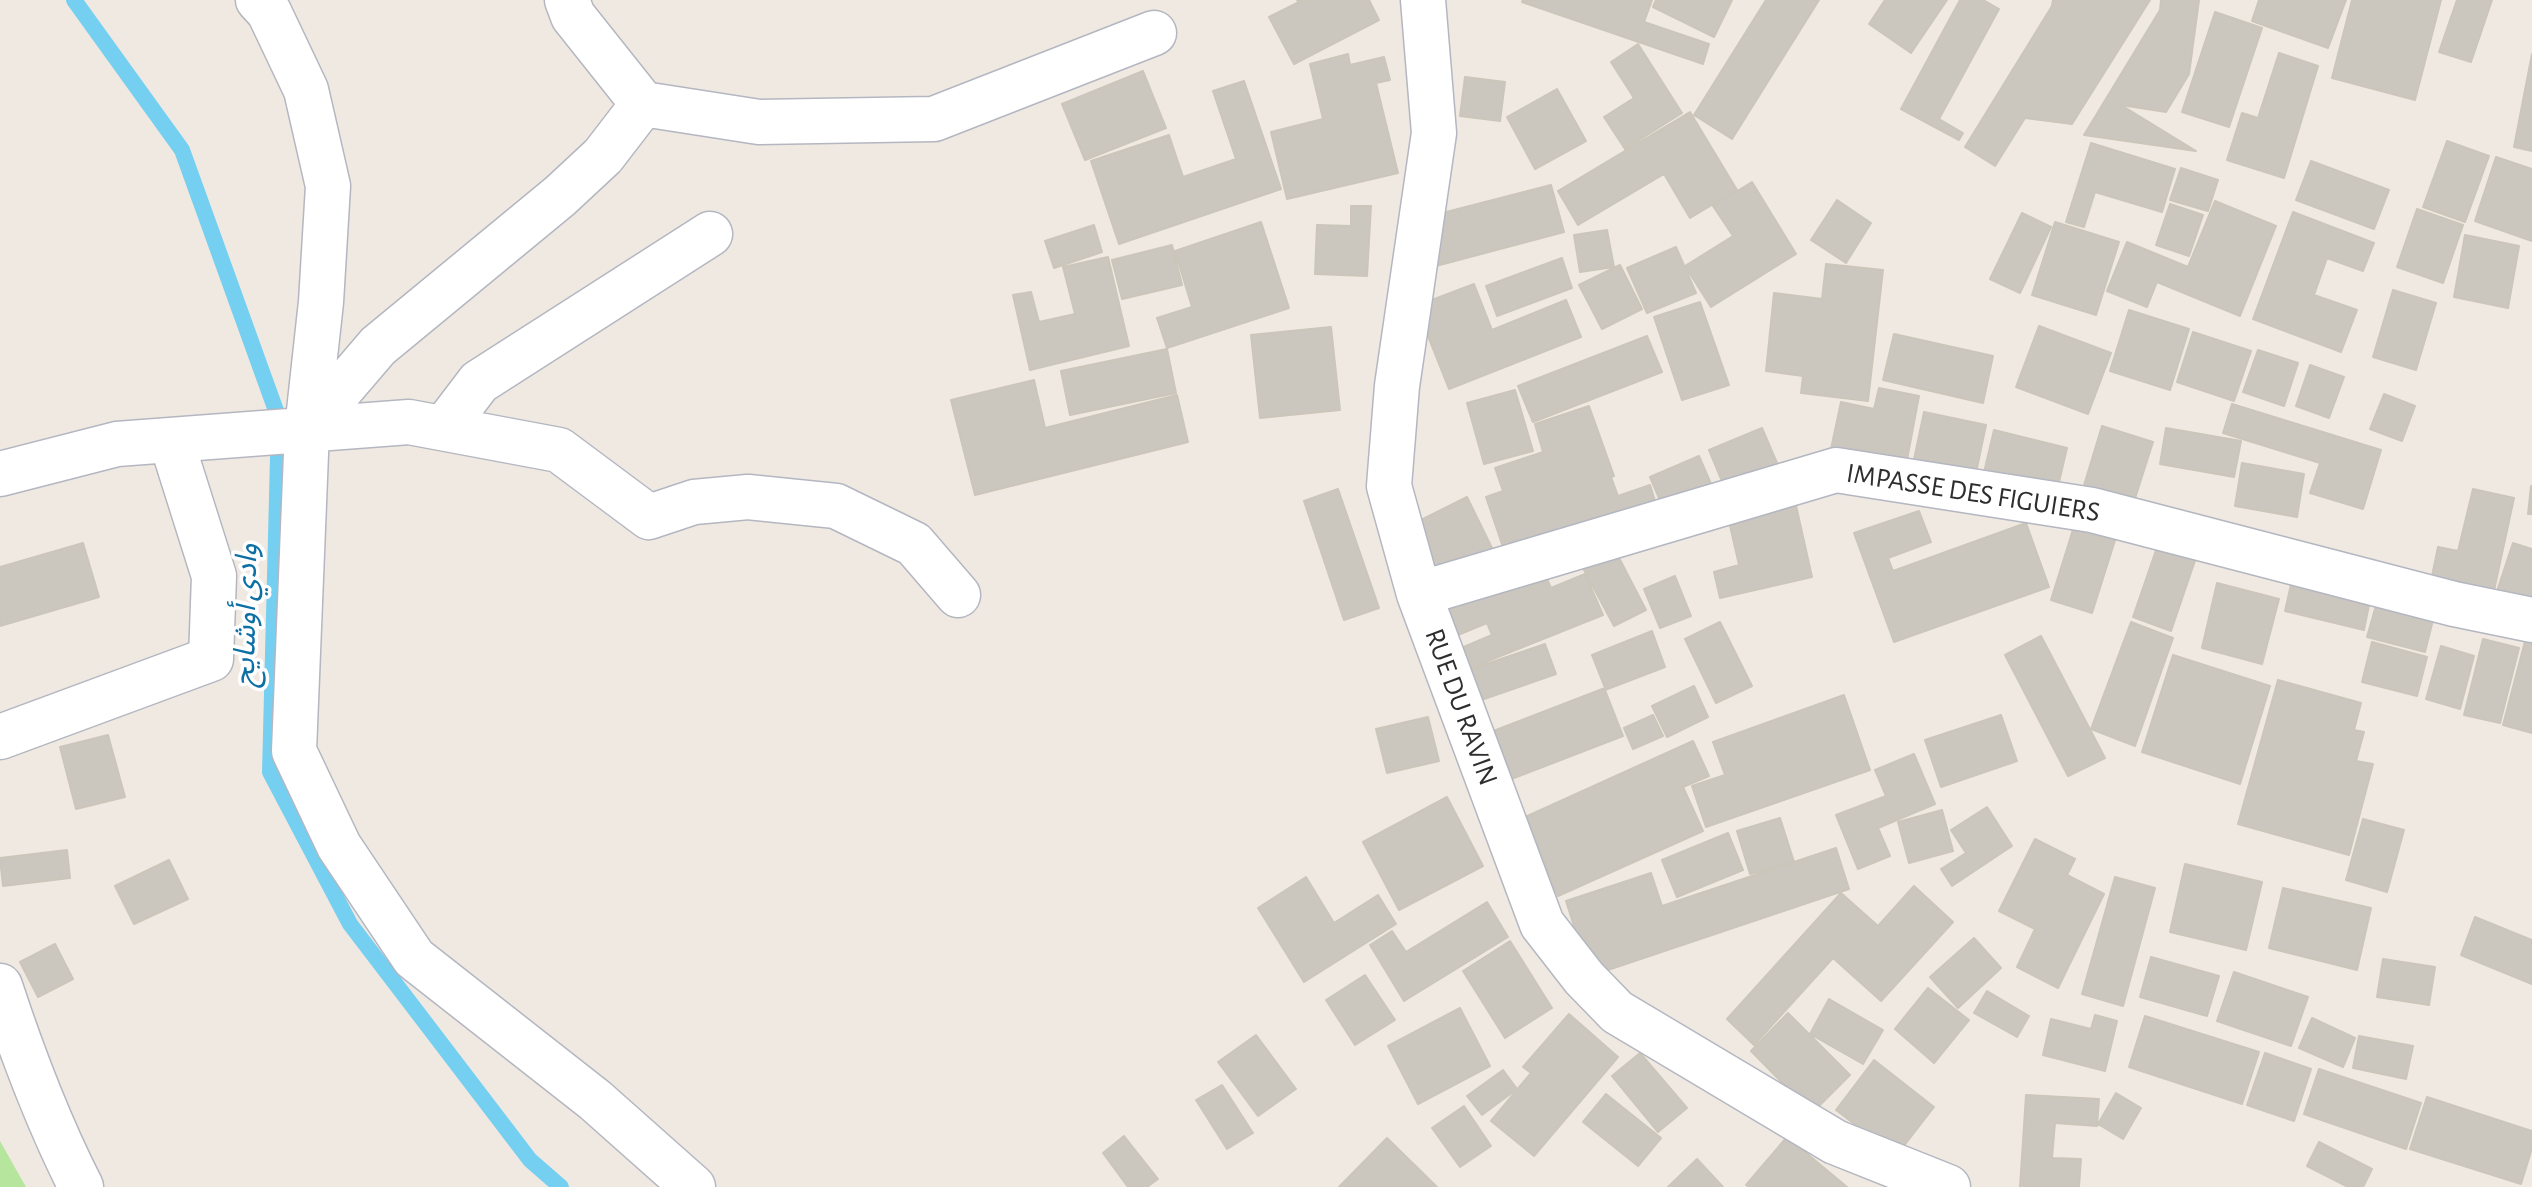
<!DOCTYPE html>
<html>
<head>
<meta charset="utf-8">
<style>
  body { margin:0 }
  canvas { display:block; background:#efe9e1 }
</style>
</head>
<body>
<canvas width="2532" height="1187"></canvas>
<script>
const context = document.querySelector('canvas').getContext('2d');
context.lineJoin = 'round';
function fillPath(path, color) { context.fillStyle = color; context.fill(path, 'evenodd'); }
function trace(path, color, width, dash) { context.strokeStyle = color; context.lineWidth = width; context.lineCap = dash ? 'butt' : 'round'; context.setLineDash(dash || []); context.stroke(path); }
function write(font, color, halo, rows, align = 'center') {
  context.font = font + ' "Alegreya Sans","Noto Sans Arabic",sans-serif'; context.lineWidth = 7; context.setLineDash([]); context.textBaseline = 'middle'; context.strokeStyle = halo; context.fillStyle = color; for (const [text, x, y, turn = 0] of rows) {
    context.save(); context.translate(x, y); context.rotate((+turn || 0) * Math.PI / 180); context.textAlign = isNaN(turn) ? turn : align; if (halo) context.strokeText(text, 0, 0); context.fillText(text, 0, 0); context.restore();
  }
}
const green = new Path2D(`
  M0,1141L26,1187H0Z`);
const stream = new Path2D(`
  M74,0L182,150L279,419L270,772L350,924L530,1160L561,1187`);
const building = new Path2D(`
  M1297,0H1369L1379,20L1294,64L1269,17L1299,2Z
  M1523,0H1652L1644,22L1709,44L1703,64L1522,2Z
  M1656,0H1732L1714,37L1653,7Z
  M1766,0H1819L1732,139L1694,115Z
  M1885,0H1947L1911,53L1869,24Z
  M1960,0H1983L1999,9L1939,119L1963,133L1959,140L1901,109Z
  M2053,0H2150L2072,124L2025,118L1995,166L1965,147L2052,6Z
  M2161,0H2199L2189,74L2166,112L2121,105L2196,151L2084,135L2160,10Z
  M2259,0H2346L2328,48L2252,21Z
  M2352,0H2441L2415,100L2332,78Z
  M2457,0H2492L2471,62L2439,52Z
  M2215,12L2262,28L2229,127L2182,112Z
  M1638,44L1682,113L1625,149L1604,117L1634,98L1611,62Z
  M2279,53L2318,66L2284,178L2227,160L2242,113L2258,118Z
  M1348,54L1350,65L1384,57L1390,80L1376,83L1398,173L1287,199L1271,132L1323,119L1310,64Z
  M2532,54V151L2514,147Z
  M1143,71L1166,128L1085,160L1062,104Z
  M1465,77L1505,82L1500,121L1460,116Z
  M1244,81L1281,189L1119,244L1091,161L1169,135L1183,177L1236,159L1213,91Z
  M1557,89L1586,141L1535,169L1507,117Z
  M1690,112L1737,190L1690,218L1664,174L1578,225L1558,191Z
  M2447,141L2489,156L2465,222L2423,207Z
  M2091,143L2175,169L2162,212L2095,192L2084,227L2066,222Z
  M2496,157L2532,169V241L2475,221Z
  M2311,161L2389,190L2374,229L2296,200Z
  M2181,168L2218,180L2208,211L2170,200Z
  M1752,182L1796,254L1711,307L1685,266L1733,236L1713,206Z
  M1551,185L1564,232L1436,266L1423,218Z
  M1837,200L1871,223L1846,263L1811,240Z
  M2215,201L2276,226L2240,316L2157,282L2147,307L2107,291L2127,242L2188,267Z
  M2170,204L2203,215L2189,256L2156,245Z
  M1351,206H1371L1367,276L1315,274L1317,225L1351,226Z
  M2417,209L2463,225L2443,283L2397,267Z
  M2293,212L2374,243L2363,271L2327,258L2314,295L2357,310L2341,352L2253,319Z
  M2022,213L2051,227L2020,293L1990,279Z
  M1261,222L1289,308L1167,348L1157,318L1192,307L1175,251Z
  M2055,222L2119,242L2096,315L2032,295Z
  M1094,225L1102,252L1054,268L1045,241Z
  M1607,230L1614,267L1580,272L1574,235Z
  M2465,235L2519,246L2508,308L2454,297Z
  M1172,245L1182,285L1122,299L1112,260Z
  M1676,247L1696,293L1647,313L1627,268Z
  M1108,257L1129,346L1030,370L1013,295L1031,292L1039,322L1075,314L1063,267Z
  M1562,258L1572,288L1497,316L1486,286Z
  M1826,264L1883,270L1868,401L1801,393L1803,376L1766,371L1774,293L1822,299Z
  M1620,265L1642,309L1602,329L1579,285Z
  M1474,284L1492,330L1566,300L1581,337L1449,389L1416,306Z
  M2393,290L2436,303L2416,370L2373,357Z
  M1700,302L1729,385L1682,400L1654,317Z
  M2129,310L2189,329L2170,390L2110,371Z
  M2039,326L2111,353L2088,414L2016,387Z
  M1331,327L1340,410L1260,418L1251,335Z
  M2193,332L2251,351L2234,401L2177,382Z
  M1894,334L1993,356L1983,403L1883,380Z
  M1647,336L1662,372L1533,422L1518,386Z
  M1167,349L1176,393L1070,415L1061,371Z
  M2258,350L2298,363L2284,406L2243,392Z
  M2310,365L2344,377L2329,418L2296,406Z
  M1034,380L1045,428L1177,395L1188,442L975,495L951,400Z
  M1879,388L1919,396L1906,465L1831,449L1841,402L1874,409Z
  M1515,390L1533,451L1484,464L1467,403Z
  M2384,394L2415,406L2402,441L2370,429Z
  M2232,404L2381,450L2363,509L2310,493L2320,463L2223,433Z
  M1589,406L1614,476L1611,477L1618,496L1650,485L1660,517L1505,553L1486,497L1503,491L1495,468L1543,452L1535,424Z
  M1924,412L1986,425L1973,487L1911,474Z
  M2102,426L2153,442L2131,511L2081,495Z
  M1762,428L1780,470L1727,493L1709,450Z
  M2166,428L2241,441L2234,477L2160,464Z
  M1994,430L2067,448L2055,499L1982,481Z
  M1699,456L1717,498L1668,519L1650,477Z
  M2242,463L2304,474L2297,517L2235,506Z
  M2531,486H2532V514H2528Z
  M1338,489L1379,608L1344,620L1304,501Z
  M2473,489L2514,498L2493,595L2431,581L2438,547L2458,551Z
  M1793,492L1812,577L1720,598L1714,572L1739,565L1726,508Z
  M1467,497L1493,550L1433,580L1407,527Z
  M1919,511L1931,542L1888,558L1893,571L2026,523L2049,587L1894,642L1854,533Z
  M2076,520L2117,534L2092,613L2051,600Z
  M2163,530L2201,543L2171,631L2133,617Z
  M83,543L99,597L0,626V567Z
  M2513,543L2532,549V605L2496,594Z
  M1616,552L1646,610L1614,626L1583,568Z
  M1539,561L1551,588L1585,574L1603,615L1468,669L1459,649L1492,635L1487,623L1453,637L1440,603Z
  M2294,571L2372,590L2364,630L2285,611Z
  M1675,576L1691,616L1660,628L1644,589Z
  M2217,583L2279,599L2262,664L2202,648Z
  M2377,602L2434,616L2425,652L2367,637Z
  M1720,622L1752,686L1716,703L1685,639Z
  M2131,622L2173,638L2135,746L2091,729Z
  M2528,630L2532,632V733L2503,725Z
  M1652,631L1665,667L1605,690L1623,736L1501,783L1483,735L1605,688L1592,655Z
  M2041,636L2105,758L2068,776L2005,655Z
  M2483,639L2519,648L2500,723L2464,715Z
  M2372,642L2427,657L2417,696L2362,682Z
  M1545,644L1556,674L1467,705L1457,674Z
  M2441,646L2474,656L2460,709L2426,699Z
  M2173,655L2270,686L2240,784L2142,752Z
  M2278,680L2361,703L2354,730L2364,732L2356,761L2373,764L2349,855L2238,824Z
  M1694,686L1708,717L1667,737L1652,706Z
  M1844,695L1870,770L1706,827L1692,786L1725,775L1713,742Z
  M1653,715L1663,736L1633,749L1624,728Z
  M2001,715L2017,761L1941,787L1925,740Z
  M1428,717L1439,761L1387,773L1376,729Z
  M108,735L125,797L76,809L60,747Z
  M1693,741L1709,776L1683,787L1703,831L1558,896L1523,818Z
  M1914,754L1935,804L1878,828L1890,856L1858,869L1836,815L1886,796L1875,770Z
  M1447,797L1483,866L1399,910L1363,842Z
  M1987,807L2012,846L1952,886L1941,869L1966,853L1951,830Z
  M1942,810L1953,851L1909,863L1898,822Z
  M1780,818L1794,862L1750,874L1737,831Z
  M2363,819L2404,830L2387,892L2346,880Z
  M1728,833L1743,870L1677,897L1662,860Z
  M2035,839L2075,859L2067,875L2104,894L2058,988L2017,967L2035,929L1999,911Z
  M1836,848L1849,889L1590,976L1566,901L1651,873L1662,906Z
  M67,850L70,878L3,886L0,858Z
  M169,860L188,899L134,924L115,886Z
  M2185,864L2262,882L2246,950L2170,932Z
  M1306,877L1334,923L1378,895L1396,924L1304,982L1258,908Z
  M2115,877L2155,888L2123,1006L2082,994Z
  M1914,886L1953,922L1881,1001L1833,958L1754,1045L1727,1019L1841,893L1878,926Z
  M2283,888L2371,908L2357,970L2269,948Z
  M1487,902L1508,937L1404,1001L1370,945L1392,931L1406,952Z
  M2475,917L2532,940V984L2461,955Z
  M1974,938L2001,968L1958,1008L1930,977Z
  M1510,941L1552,1008L1505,1038L1463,971Z
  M55,944L73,979L38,997L20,962Z
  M2151,957L2219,976L2207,1016L2140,997Z
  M2383,959L2435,967L2429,1005L2377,997Z
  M2234,972L2308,997L2291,1046L2217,1021Z
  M1365,975L1395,1020L1355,1045L1326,1000Z
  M1928,988L1969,1020L1934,1063L1895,1029Z
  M1987,991L2029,1016L2017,1037L1974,1013Z
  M1829,999L1883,1030L1863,1064L1810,1034Z
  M1460,1008L1490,1066L1418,1104L1388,1046Z
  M1788,1013L1850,1075L1812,1113L1751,1051Z
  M1569,1014L1618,1057L1534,1156L1491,1121L1531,1073L1523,1067Z
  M2095,1015L2117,1021L2105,1071L2043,1055L2051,1019L2091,1029Z
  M2145,1016L2259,1052L2242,1104L2129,1067Z
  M2312,1018L2355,1038L2343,1067L2299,1048Z
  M1256,1035L1296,1089L1258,1116L1218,1062Z
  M2359,1036L2413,1046L2406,1079L2353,1068Z
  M1640,1053L1687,1108L1658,1132L1612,1076Z
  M2265,1053L2311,1069L2294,1121L2247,1105Z
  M1874,1060L1934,1107L1896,1156L1836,1110Z
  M2319,1069L2421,1103L2406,1149L2304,1114Z
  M1503,1070L1517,1089L1482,1115L1467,1096Z
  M1222,1085L1253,1133L1227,1149L1196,1100Z
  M2116,1093L2141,1108L2123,1139L2098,1124Z
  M1606,1094L1661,1138L1638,1166L1583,1122Z
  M2026,1095L2099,1099L2097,1126L2055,1123L2052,1158L2081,1159L2079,1187H2020Z
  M2427,1097L2532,1131V1148L2521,1184L2410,1149Z
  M1464,1106L1491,1146L1460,1167L1432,1128Z
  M1124,1136L1158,1179L1147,1187H1128L1103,1153Z
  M1787,1137L1847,1187H1749L1746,1185Z
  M1387,1138L1437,1187H1339Z
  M2319,1142L2372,1169L2363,1187H2348L2307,1166Z
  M1697,1159L1723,1187H1668Z`);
const minor = new Path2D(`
  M258,0L269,12L306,90L328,186L321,302L307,429L294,751L339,846L414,958L595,1100L693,1187
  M567,0L573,16L643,104
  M1423,0L1434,133L1397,386L1389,486L1419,594L1542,924L1584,978L1617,1012L1835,1142L1948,1187
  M444,428L479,382L710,234
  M307,429L378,346L560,196L603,156L643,104L759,122L934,119L1154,33
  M0,474L117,444L409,422L559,450L649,517L694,502L748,497L836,506L914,544L958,595
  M1419,594L1836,470L2092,510L2454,604L2532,620
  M0,737L211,659L214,576L171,440
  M0,986C23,1056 48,1122 81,1187`);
const streetNames = [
  ["IMPASSE DES FIGUIERS",1973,493,9],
  ["RUE DU RAVIN",1461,707,70]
];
const waterNames = [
  ["وادي أوشايح",246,615,-89]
];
fillPath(green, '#b6e59e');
trace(stream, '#75cff0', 16);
fillPath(building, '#cbc7bf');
trace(building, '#cbc5ba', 2);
trace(minor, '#b4b7c1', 47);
trace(minor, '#fff', 44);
write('28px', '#2e2e2e', '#fff', streetNames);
write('italic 30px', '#0d6fa3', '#fff', waterNames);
</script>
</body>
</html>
